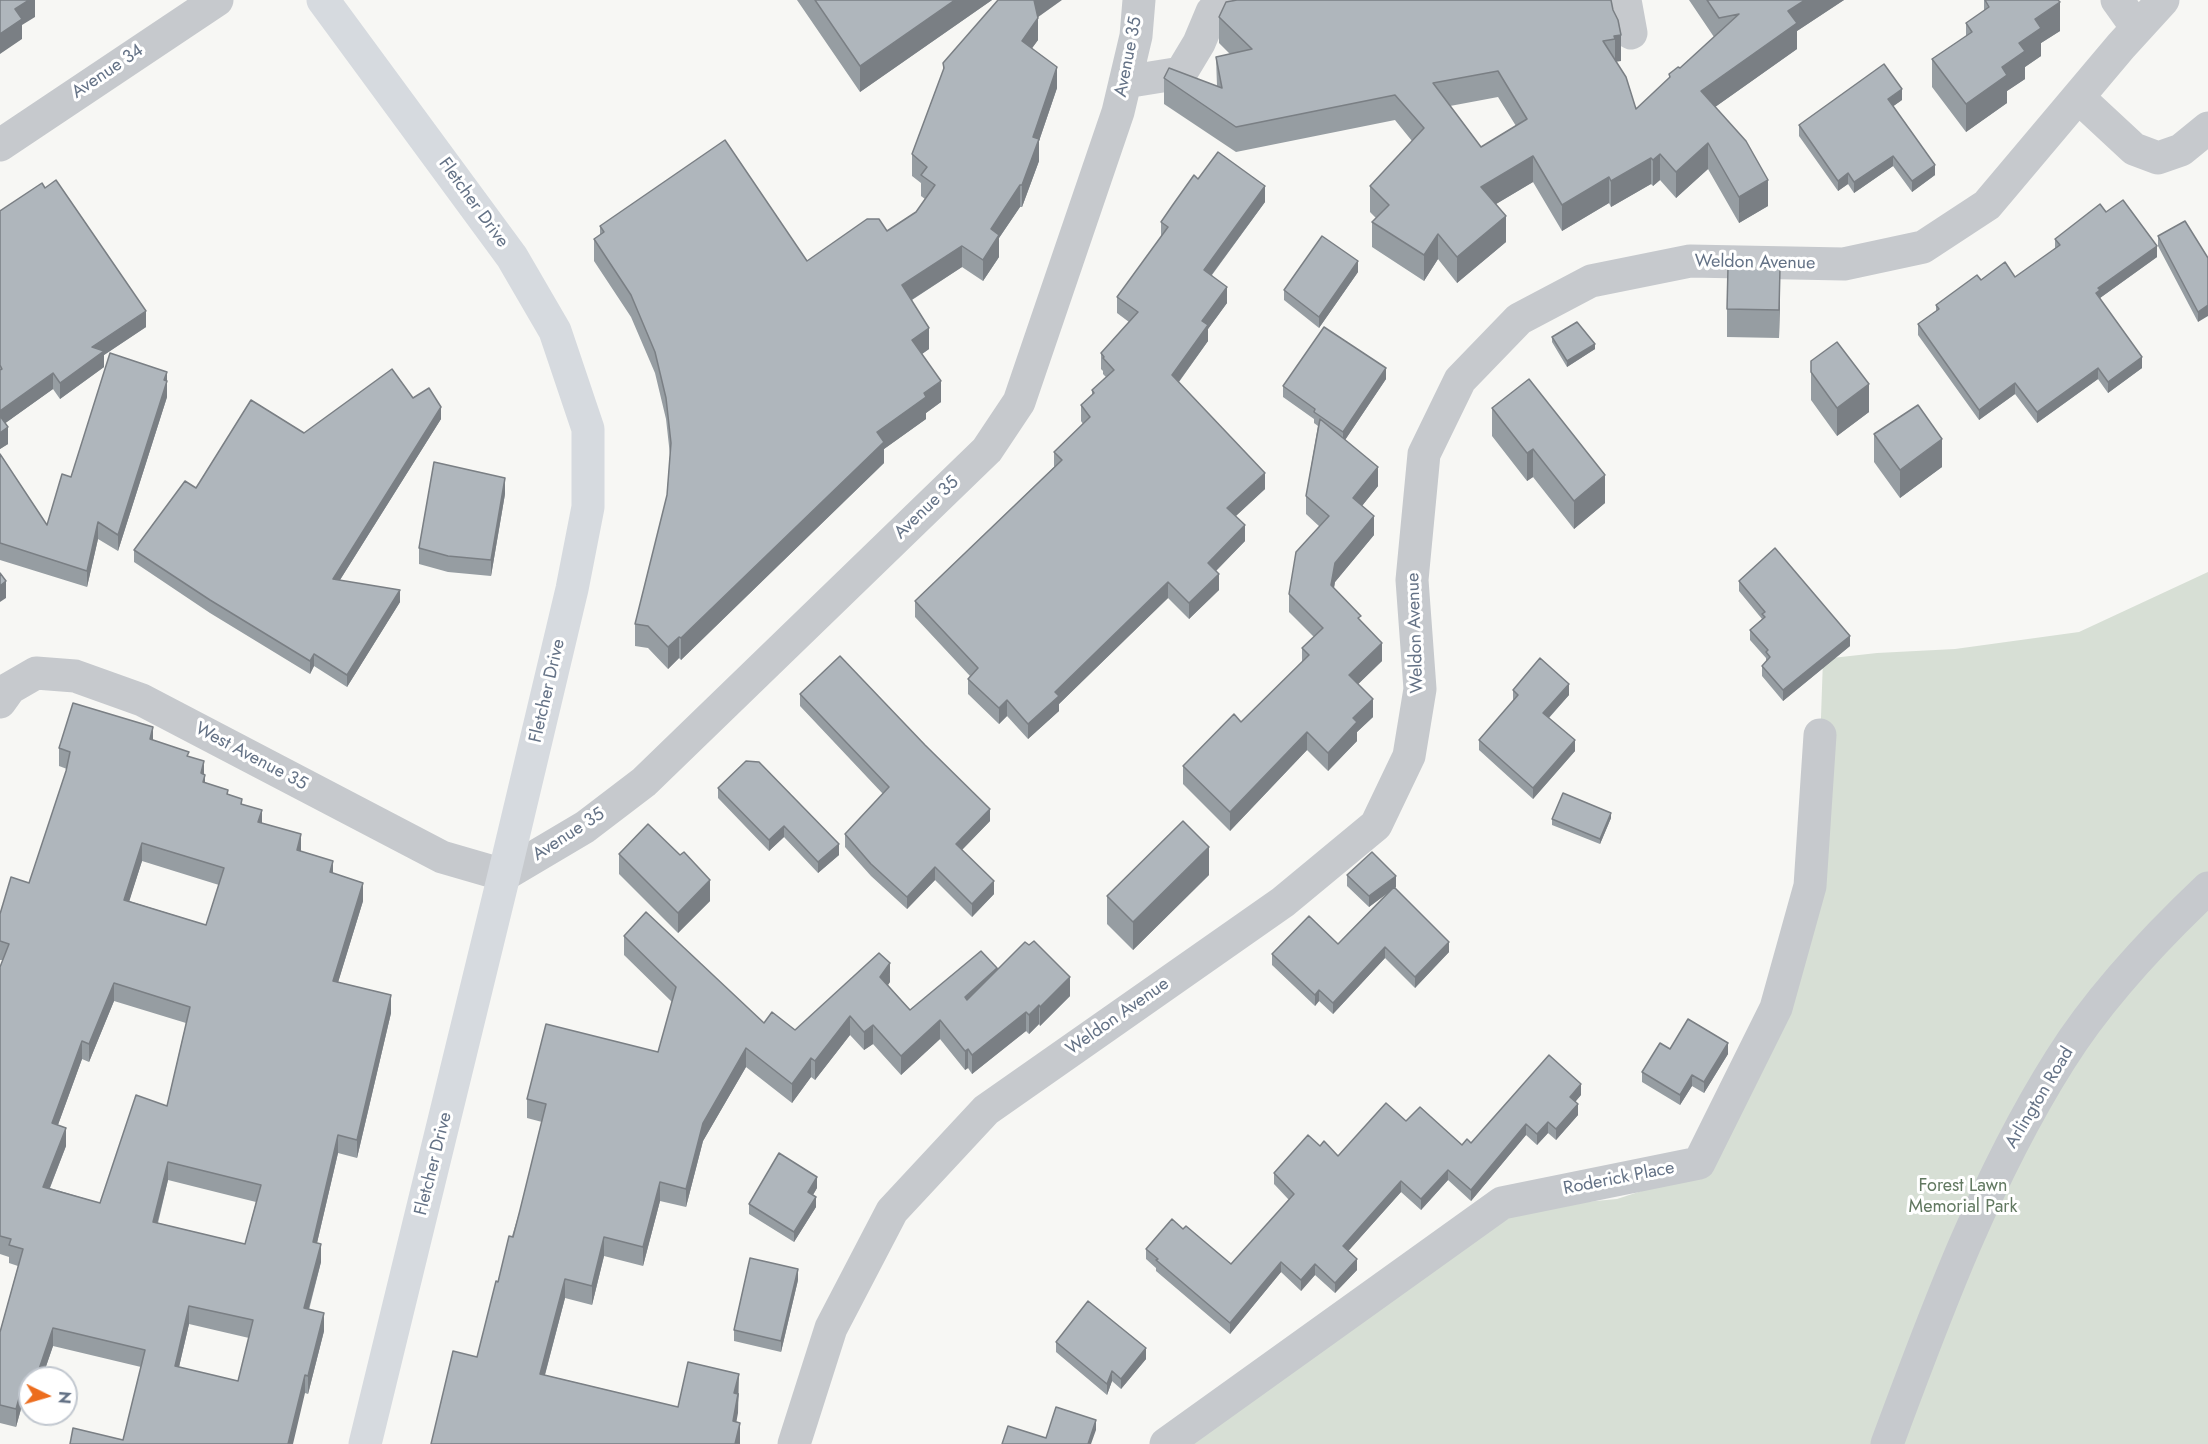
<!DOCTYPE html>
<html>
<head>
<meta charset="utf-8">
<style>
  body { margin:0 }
  #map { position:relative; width:2208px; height:1444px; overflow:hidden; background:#f7f7f4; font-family:Jost,sans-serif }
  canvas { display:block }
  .north { position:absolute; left:18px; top:1366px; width:60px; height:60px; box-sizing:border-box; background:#fff; border:2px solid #c1c7cf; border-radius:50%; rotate:95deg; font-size:16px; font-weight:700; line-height:24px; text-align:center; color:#647286 }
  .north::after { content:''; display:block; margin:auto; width:21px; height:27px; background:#ec6d1e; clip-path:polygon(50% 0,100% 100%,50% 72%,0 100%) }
</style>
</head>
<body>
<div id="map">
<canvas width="2208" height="1444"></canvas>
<div class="north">N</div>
</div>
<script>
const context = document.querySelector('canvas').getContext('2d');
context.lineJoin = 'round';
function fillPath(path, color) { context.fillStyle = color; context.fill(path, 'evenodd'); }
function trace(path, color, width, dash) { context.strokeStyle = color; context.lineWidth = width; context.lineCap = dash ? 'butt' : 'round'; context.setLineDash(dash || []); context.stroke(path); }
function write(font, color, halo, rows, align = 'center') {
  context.font = font + ' Jost,sans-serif'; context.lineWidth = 6; context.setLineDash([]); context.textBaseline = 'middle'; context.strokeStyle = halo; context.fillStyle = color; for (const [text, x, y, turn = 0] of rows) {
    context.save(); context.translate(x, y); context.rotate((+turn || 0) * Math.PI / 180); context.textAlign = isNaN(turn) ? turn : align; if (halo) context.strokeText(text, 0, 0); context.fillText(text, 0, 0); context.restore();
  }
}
const green = new Path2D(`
  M2208,572V1444H1192L1509,1209L1617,1199L1675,1180L1735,1108L1817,833L1823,659L1877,653L1955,649L2079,632Z`);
const minor = new Path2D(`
  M1625,0L1631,33
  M2117,0L2137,28
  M1125,82L1181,73L1199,43L1212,12L1268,0
  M2078,97L2134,149L2158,158L2181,150L2208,128
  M0,145L217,0
  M0,702L10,688L36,673L75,676L142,700L442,857L504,875L585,827L644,782L987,450L1019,402L1118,112L1136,36L1139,0
  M794,1444L831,1328L892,1211L986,1110L1283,902L1376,825L1409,756L1420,689L1412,580L1424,454L1460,380L1519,319L1591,281L1690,261L1844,264L1923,247L1987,205L2121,46L2163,0
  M1166,1444L1502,1203L1699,1163L1776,1008L1810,886L1820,735
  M1887,1444C1936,1312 1985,1179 2060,1060C2100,996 2154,939 2208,888`);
const major = new Path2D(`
  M323,0L512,257L555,331L588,429V507L572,589L504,875L365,1444`);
const wall = new Path2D(`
  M797,0H992L860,92Z
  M1611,0L1621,61H1616L1636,109L1669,79V74L1680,68L1714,37L1689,0H1844L1797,31V49L1715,107L1768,206L1739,223L1708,169L1676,198L1660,180L1653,186L1651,184L1611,207L1609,203L1562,231L1533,182L1496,204L1506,242L1457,283L1438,259L1424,281L1372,247V222L1376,218L1370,212V186L1412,141L1395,120L1236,152L1164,104V78L1217,86L1216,57L1230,54L1219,43V17ZM1498,97L1516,126L1481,147L1450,106Z
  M1984,0H2058L2060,31L2041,43V56L2025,67V79L2007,91V103L1966,132L1932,87V59L1966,36V23L1984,11Z
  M1038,17V40L1032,48L1057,88L1039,141V161L1022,207H1020L999,238V257L983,281L962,267L912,300L929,349L922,354L941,402L926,413V419L884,449V463L681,660L679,658L668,669L648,648L635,646V624L667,495L670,455L666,419L655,373L631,317L594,261V239L600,235V226L807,261L887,231L916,212L925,199L921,196V183L912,176V154L943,72V63Z
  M1902,100L1893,106L1935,175L1912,192L1893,166L1854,193L1848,184L1838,191L1799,136V125Z
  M1198,179L1265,202L1212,275L1227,303L1208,329V341L1179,382L1265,489L1236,516L1245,541L1216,571L1219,590L1189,619L1168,598L1059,704V711L1028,739L1007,716L999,724L968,694V679L970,676L915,617V601L1054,467V452L1083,424L1081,421V405L1092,395V390L1106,377L1103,374V371L1101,369V353L1129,322L1117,313V297L1161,238V222Z
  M0,211L146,327L104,355V367L60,399L53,389L5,423L8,444L0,449Z
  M2106,212L2157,257L2100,298L2142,368L2108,393L2098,379L2037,423L2015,394L1979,420L1918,335V324L1936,311V305L1981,280L2015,277L2055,249V239Z
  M2158,236L2208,258L2198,322L2158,246Z
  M1358,272L1319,328L1284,300V290Z
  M1780,296L1779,338L1727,337V309Z
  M1552,337L1595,349L1567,367L1552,342Z
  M1811,361L1869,412L1837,436L1811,400Z
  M167,372V397L118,551L98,539L87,587L0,560V454L47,525L71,477Z
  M1386,379L1345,440L1378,486L1362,506L1374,535L1335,582L1334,588L1361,621L1382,661L1358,684L1373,717L1357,732V741L1328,771L1307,750L1230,831L1183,784V766L1241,722L1302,662V648L1314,637L1289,612V594L1320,527L1306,514V496L1318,426L1314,423V419L1283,397V386Z
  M413,398L441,419L340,580L400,602L347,687L314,666L310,674L210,613L134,562V550L196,488L304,433Z
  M1492,408L1605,503L1574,529L1533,477L1527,481L1492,436Z
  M1874,434L1942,467L1900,498L1874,462Z
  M505,494L491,576L448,572L419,564V548Z
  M1739,581L1850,646L1783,701L1762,676V666L1766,662V658L1750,640V630L1762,619L1739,591Z
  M1513,690L1569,695L1549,718L1575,751L1533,799L1479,750V740L1513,701Z
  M800,694L990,821L962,850L994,894L972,917L935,880L907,909L871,876L845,847V834L883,794L800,706Z
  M153,740L189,757L204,774L205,782L228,795L242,804L262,823L301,852L333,873L363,901L338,982L391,1013L357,1158L338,1153L317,1243L321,1262L309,1310L324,1331L308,1394L305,1393L123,1440L141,1367L53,1346L42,1378H30V1412L21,1409L16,1427L0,1423V1332L18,1266L9,1263V1257L0,1254V967L3,960H0V914L29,883L67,769L59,766V748ZM142,861L219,885L206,925L129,901ZM114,1001L186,1023L167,1106L100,1203L50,1188L66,1146L58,1125L82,1059L89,1062ZM168,1180L256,1202L245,1244L158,1223ZM189,1324L249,1338L238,1381L179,1367Z
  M718,788L839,855L818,873L784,837L769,851L718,798Z
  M1611,818L1600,844L1552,825V819Z
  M619,854L680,855L710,901L678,933L619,874Z
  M1209,875L1133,950L1107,924V896Z
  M1347,875L1396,887L1395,888L1449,952L1415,988L1385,958L1333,1014L1319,1001L1315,1006L1272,965V954L1338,944L1388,892L1369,907L1347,886Z
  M624,936L764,1023L795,1030L890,982L888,985L910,1010L997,970L1070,996L1040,1026L1039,1024L1029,1034L1026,1031L972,1074L968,1068L965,1070L940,1039L901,1075L873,1044L864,1050L850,1035L815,1080L811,1077L792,1103L746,1067L703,1141L686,1207L660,1201L643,1266L604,1256L592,1305L565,1298L545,1375L678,1407L739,1393L736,1422L740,1442V1444H431L477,1357L498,1282L520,1210L542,1122L527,1118V1099L658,1052L672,1002L624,955Z
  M1670,1049L1728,1054L1704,1093L1692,1086L1680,1105L1642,1082V1072Z
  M1581,1095L1575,1102L1578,1115L1556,1140L1548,1133L1537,1145L1526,1135L1471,1201L1448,1180L1421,1210L1401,1192L1348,1251L1357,1270L1335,1293L1315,1275L1301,1291L1281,1272L1230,1334L1156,1271V1268L1146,1259V1249L1183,1229L1231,1264L1289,1200L1274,1184V1173L1320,1146L1338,1156L1406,1121L1462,1145L1471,1143Z
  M817,1188L813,1195L816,1207L794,1242L749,1214V1204Z
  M798,1280L781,1352L734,1341V1330Z
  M1056,1342L1146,1359L1121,1389L1112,1381L1107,1395L1056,1352Z`);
const shadedWall = new Path2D(`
  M29,0H35V17L22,25V39L0,54V34L15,9Z
  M955,0H992L860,92V66Z
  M1034,0H1062L1034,20Z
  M1805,0H1844L1797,31V49L1701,117V91L1788,11Z
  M2060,2V31L2041,43V56L2025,67V79L2007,91V103L1966,132V104L2002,67L2035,19Z
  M1038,18V40L1022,62V41Z
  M1621,35V61L1615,62V39L1614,36Z
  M1057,67V88L1039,141V161L1022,207V185L1033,137Z
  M1902,89V100L1888,110V99Z
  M1708,143V169L1676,198V172Z
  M1660,154V180L1653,186V160Z
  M1533,156V182L1481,213V187Z
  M1893,156V166L1854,193V182Z
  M1651,158V184L1611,207V181Z
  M1935,165V175L1912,192V181Z
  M1848,173V184L1838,191V181Z
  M1609,177V203L1562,231V205Z
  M1768,180V206L1739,223V197Z
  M1020,185V207L999,238V257L983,281V260L991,229Z
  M1265,186V202L1204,285V270Z
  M1506,216V242L1457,283V257Z
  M1438,234V259L1424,281V255Z
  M962,246V267L902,306V285Z
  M2157,246V257L2100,298L2096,293L2098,288Z
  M1358,261V272L1319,328V317Z
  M1780,268V296L1779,338V310Z
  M1227,287V303L1208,329V341L1172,391V375L1202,321Z
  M2208,305V316L2198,322V312Z
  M146,311V327L104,355V367L60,399V383L92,347Z
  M929,328V349L912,361V340Z
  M1595,344V349L1567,367V361Z
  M2142,357V368L2108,393V382Z
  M1386,368V379L1343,443V432Z
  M2098,368V379L2037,423V412Z
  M167,372V397L118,551V535Z
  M53,373V389L0,427V411Z
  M941,381V402L926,413V419L884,449V463L681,660V638L877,432L924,393Z
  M2015,383V394L1979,420V410Z
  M1869,384V412L1837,436V408Z
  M441,407V419L333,591V579Z
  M8,427V444L0,449V433Z
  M1942,439V467L1900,498V470Z
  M1533,449V477L1527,481V453Z
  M1378,467V486L1353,517V498Z
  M1265,473V489L1227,524V508Z
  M1605,475V503L1574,529V501Z
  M505,478V494L491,576V560Z
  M1374,516V535L1335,582L1331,603V585L1335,563Z
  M98,522V539L87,587V571Z
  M1245,525V541L1208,579V563Z
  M1219,574V590L1189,619V603Z
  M6,581V598L0,602V586Z
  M1168,582V598L1059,704V711L1028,739V724L1055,692Z
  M400,590V602L347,687V675Z
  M1850,636V646L1783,701V690Z
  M679,637V658L668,669V647Z
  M1382,643V661L1349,693V675Z
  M314,654V666L310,674V661Z
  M1569,684V695L1543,724V713Z
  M1373,699V717L1357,732V741L1328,771V753L1353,718Z
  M1007,700V716L999,724V708Z
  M153,727V745L150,739Z
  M1307,732V750L1230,831V812Z
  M1575,740V751L1533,799V788Z
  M204,761V777L205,775V793L201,773Z
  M990,809V821L956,856V844Z
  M262,810V828L258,822Z
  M1611,813V818L1600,844V839Z
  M784,826V837L769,851V840Z
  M301,834V852L297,850Z
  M142,843V861L124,918V900Z
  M839,844V855L818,873V862Z
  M1209,847V875L1133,950V922Z
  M333,861V879L330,872Z
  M935,867V880L907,909V897Z
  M1396,876V887L1369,907V896Z
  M710,880V901L678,933V913Z
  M994,881V894L972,917V904Z
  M363,883V901L333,999V981Z
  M1449,942V952L1415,988V977Z
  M1385,947V958L1333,1014V1003Z
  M890,963V982L880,996V977Z
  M997,968V987L965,1016V997Z
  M1070,977V996L1040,1026V1007Z
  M114,983V1001L89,1062V1044Z
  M1319,990V1001L1315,1006V995Z
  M391,995V1013L357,1158V1140Z
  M1039,1005V1024L1029,1034V1015Z
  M1026,1012V1031L972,1074V1055Z
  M850,1016V1035L815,1080V1061Z
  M940,1020V1039L901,1075V1056Z
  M873,1025V1044L864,1050V1032Z
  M82,1041V1059L52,1141V1123Z
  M1728,1043V1054L1704,1093V1082Z
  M746,1048V1067L703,1141L686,1207V1189L703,1123Z
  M968,1049V1068L965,1070V1051Z
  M811,1058V1077L792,1103V1084Z
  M1692,1075V1086L1680,1105V1095Z
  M1581,1084V1095L1570,1108V1097Z
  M1578,1104V1115L1556,1140V1129Z
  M1548,1122V1133L1537,1145V1134Z
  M1526,1124V1135L1471,1201V1190Z
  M66,1128V1146L43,1205V1187Z
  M338,1135V1153L313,1260V1242Z
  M168,1162V1180L153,1240V1222Z
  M1448,1170V1180L1421,1210V1199Z
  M817,1177V1188L808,1203V1192Z
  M1401,1181V1192L1343,1257V1246Z
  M660,1182V1201L643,1266V1247Z
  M816,1197V1207L794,1242V1232Z
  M604,1237V1256L592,1305V1286Z
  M321,1244V1262L304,1326V1308Z
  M1357,1259V1270L1335,1293V1283Z
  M1281,1262V1272L1230,1334V1323Z
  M1315,1264V1275L1301,1291V1280Z
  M798,1269V1280L781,1352V1341Z
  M565,1279V1298L540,1393V1374Z
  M189,1306V1324L175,1384V1366Z
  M324,1313V1331L308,1394V1376Z
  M53,1328V1346L42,1378H36Z
  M1146,1348V1359L1121,1389V1379Z
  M1112,1371V1381L1107,1395V1384Z
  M739,1374L738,1413L733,1440L734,1393Z
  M305,1375V1393L293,1444H288Z
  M21,1391V1409L16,1427V1409Z
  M1096,1420V1430L1091,1444H1088Z
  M740,1423V1444H735Z`);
const building = new Path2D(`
  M0,0H29L15,9L22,19L0,34Z
  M815,0H955L860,66Z
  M998,0H1034L1038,18L1022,41L1057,67L1033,137L1039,139L1022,185H1020L991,229L999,235L983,260L962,246L902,285L929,328L912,340L941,381L924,393L926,397L877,432L884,442L681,638L679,637L668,647L648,626L635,624L667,495L671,443L666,398L655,352L631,295L594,239L604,232L600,226L725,140L807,261L867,219H879L887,231L916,212L935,185L921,175L927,167L912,154L944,68L943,63Z
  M1237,0H1611L1613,10L1618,20L1621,35L1614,36L1615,39L1603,41L1626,77L1636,109L1670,77L1669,74L1678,67L1680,68L1739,14L1719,18L1707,0H1805L1788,11L1797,23L1701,91L1746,141L1768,180L1739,197L1708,143L1676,172L1660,154L1653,160L1651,158L1611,181L1609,177L1562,205L1533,156L1481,187L1506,216L1457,257L1438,234L1424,255L1372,222L1389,205L1370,186L1424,128L1395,95L1236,127L1164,78L1169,68L1222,88L1216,57L1252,49L1219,17L1226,2ZM1498,71L1527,119L1481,147L1433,83Z
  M1985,0H2058L2060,2L2035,19L2041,28L2019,43L2025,51L2002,67L2007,75L1966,104L1932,59L1972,32L1966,23L1989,7Z
  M1884,64L1902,89L1888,99L1935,165L1912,181L1893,156L1854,182L1848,173L1838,181L1799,125Z
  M1218,152L1265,186L1204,270L1227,287L1202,321L1208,325L1172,375L1265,473L1227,508L1245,525L1208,563L1219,574L1189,603L1168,582L1055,692L1059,696L1028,724L1007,700L999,708L968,679L978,668L915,601L1062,460L1054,452L1090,417L1081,405L1094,393L1092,390L1114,370L1103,358L1104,357L1101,353L1138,312L1117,297L1168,227L1161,222L1172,206L1194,175L1198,179Z
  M56,180L146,311L92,347L104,351L60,383L53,373L0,411V370L2,369L0,365V211L42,183L45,188Z
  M2123,200L2157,246L2098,288L2100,290L2096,293L2142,357L2108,382L2098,368L2037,412L2015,383L1979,410L1918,324L1939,309L1936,305L1977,275L1981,280L2005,262L2015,277L2060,245L2055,239L2100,204L2106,212Z
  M2185,221L2208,258V305L2198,312L2158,236Z
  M1322,236L1358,261L1319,317L1284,290Z
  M1728,267L1780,268L1779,310L1727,309Z
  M1577,322L1595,344L1567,361L1552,337Z
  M1324,327L1386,368L1343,432L1314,412L1315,409L1283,386Z
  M1837,342L1869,384L1837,408L1811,372V361Z
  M110,353L167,372L164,380L167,381L118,535L98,522L87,571L0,543V454L47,525L62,474L71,477Z
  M392,369L413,398L429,388L441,407L333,579L400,590L347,675L314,654L310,661L210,600L134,550L185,481L196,488L251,400L304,433Z
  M1529,379L1605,475L1574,501L1533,449L1527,453L1492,408Z
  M1918,405L1942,439L1900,470L1874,434Z
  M0,416L8,427L0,433Z
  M1320,419L1378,467L1353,498L1374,516L1335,563L1331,585L1361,616L1358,618L1382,643L1349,675L1373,699L1353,718L1357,722L1328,753L1307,732L1230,812L1183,766L1234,714L1241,722L1309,655L1302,648L1323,628L1289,594L1296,552L1329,516L1306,496Z
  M434,462L505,478L491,560L448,556L419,548Z
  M1775,548L1850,636L1783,690L1762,666L1770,657L1766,652L1768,650L1750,630L1765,617L1762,614L1765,612L1739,581Z
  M0,573L6,581L0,586Z
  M840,656L925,745L990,809L956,844L994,881L972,904L935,867L907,897L871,864L845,834L889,787L800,694Z
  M1540,658L1569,684L1543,713L1575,740L1533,788L1479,740L1518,695L1513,690Z
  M73,703L153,727L150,739L189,752L187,756L204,761L201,773L205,775L203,782L228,790L227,794L242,799L241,804L262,810L258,822L301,834L297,850L333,861L330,872L363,883L333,981L391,995L357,1140L338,1135L313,1242L321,1244L304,1308L324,1313L308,1376L305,1375L288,1444H70L73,1428L123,1440L145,1350L53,1328L36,1378H30V1394L21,1391L16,1409L0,1405V1332L23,1249L9,1245L11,1239L0,1236V967L9,944L0,941V914L11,877L29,883L66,771L70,752L59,748ZM142,843L224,868L206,925L124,900ZM114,983L190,1007L167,1106L136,1095L100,1203L43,1187L66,1128L52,1123L82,1041L89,1044ZM168,1162L261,1185L245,1244L153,1222ZM189,1306L253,1320L238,1381L175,1366Z
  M746,761L759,762L839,844L818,862L784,826L769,840L718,788Z
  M1563,793L1611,813L1600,839L1552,819Z
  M1183,821L1209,847L1133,922L1107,896Z
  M648,824L680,855L684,852L710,880L678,913L619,854Z
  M1372,852L1396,876L1369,896L1347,875Z
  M1394,887L1449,942L1415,977L1385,947L1333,1003L1319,990L1315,995L1272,954L1309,916L1338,944Z
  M646,912L764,1023L772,1012L795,1030L879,953L890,963L880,977L910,1010L981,951L997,968L965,997L967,1000L1025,942L1029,945L1034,941L1070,977L1040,1007L1039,1005L1029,1015L1026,1012L972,1055L968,1049L965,1051L940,1020L901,1056L873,1025L864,1032L850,1016L815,1061L811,1058L792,1084L746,1048L703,1123L686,1189L660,1182L643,1247L604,1237L592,1286L565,1279L540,1374L678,1407L688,1362L739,1374L734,1393L738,1394L733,1421L740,1423L735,1444H431L453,1351L477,1357L496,1281L498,1282L509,1236L513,1237L520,1210L546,1104L527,1099L546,1024L658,1052L676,987L624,936Z
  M1688,1019L1728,1043L1704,1082L1692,1075L1680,1095L1642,1072L1660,1043L1670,1049Z
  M1549,1055L1581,1084L1570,1097L1578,1104L1556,1129L1548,1122L1537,1134L1526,1124L1471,1190L1448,1170L1421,1199L1401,1181L1343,1246L1357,1259L1335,1283L1315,1264L1301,1280L1281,1262L1230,1323L1156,1260L1158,1259L1146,1249L1172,1219L1183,1229L1186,1226L1231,1264L1294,1194L1274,1173L1308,1135L1320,1146L1324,1141L1338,1156L1386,1103L1406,1121L1420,1107L1462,1145L1467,1139L1471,1143Z
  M779,1153L817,1177L808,1192L816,1197L794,1232L749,1204Z
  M750,1258L798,1269L781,1341L734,1330Z
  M1088,1301L1146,1348L1121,1379L1112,1371L1107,1384L1056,1342Z
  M1056,1407L1096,1420L1088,1444H1002L1008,1426L1046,1438Z`);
const streetNames = [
  ["Avenue 35",1129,57,-79],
  ["Avenue 34",108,72,-34],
  ["Fletcher Drive",473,203,54],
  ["Weldon Avenue",1755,263,1],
  ["Avenue 35",927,508,-44],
  ["Weldon Avenue",1416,633,-92],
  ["Fletcher Drive",548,691,-77],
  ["West Avenue 35",251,757,28],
  ["Avenue 35",569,835,-33],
  ["Weldon Avenue",1118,1017,-35],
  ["Arlington Road",2040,1098,-59],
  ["Fletcher Drive",434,1164,-76],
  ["Roderick Place",1619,1179,-11]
];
const parkNames = [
  ["Forest Lawn",1963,1187],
  ["Memorial Park",1963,1208]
];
fillPath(green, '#d7dfd5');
trace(minor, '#c6c9cd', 33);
trace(major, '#d6dadf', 33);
fillPath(wall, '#969da2');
fillPath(shadedWall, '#7a7f84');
fillPath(building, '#afb6bc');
trace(building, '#7a7f84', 1.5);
write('18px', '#647286', '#fff', streetNames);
write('18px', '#617860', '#fff', parkNames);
</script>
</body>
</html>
